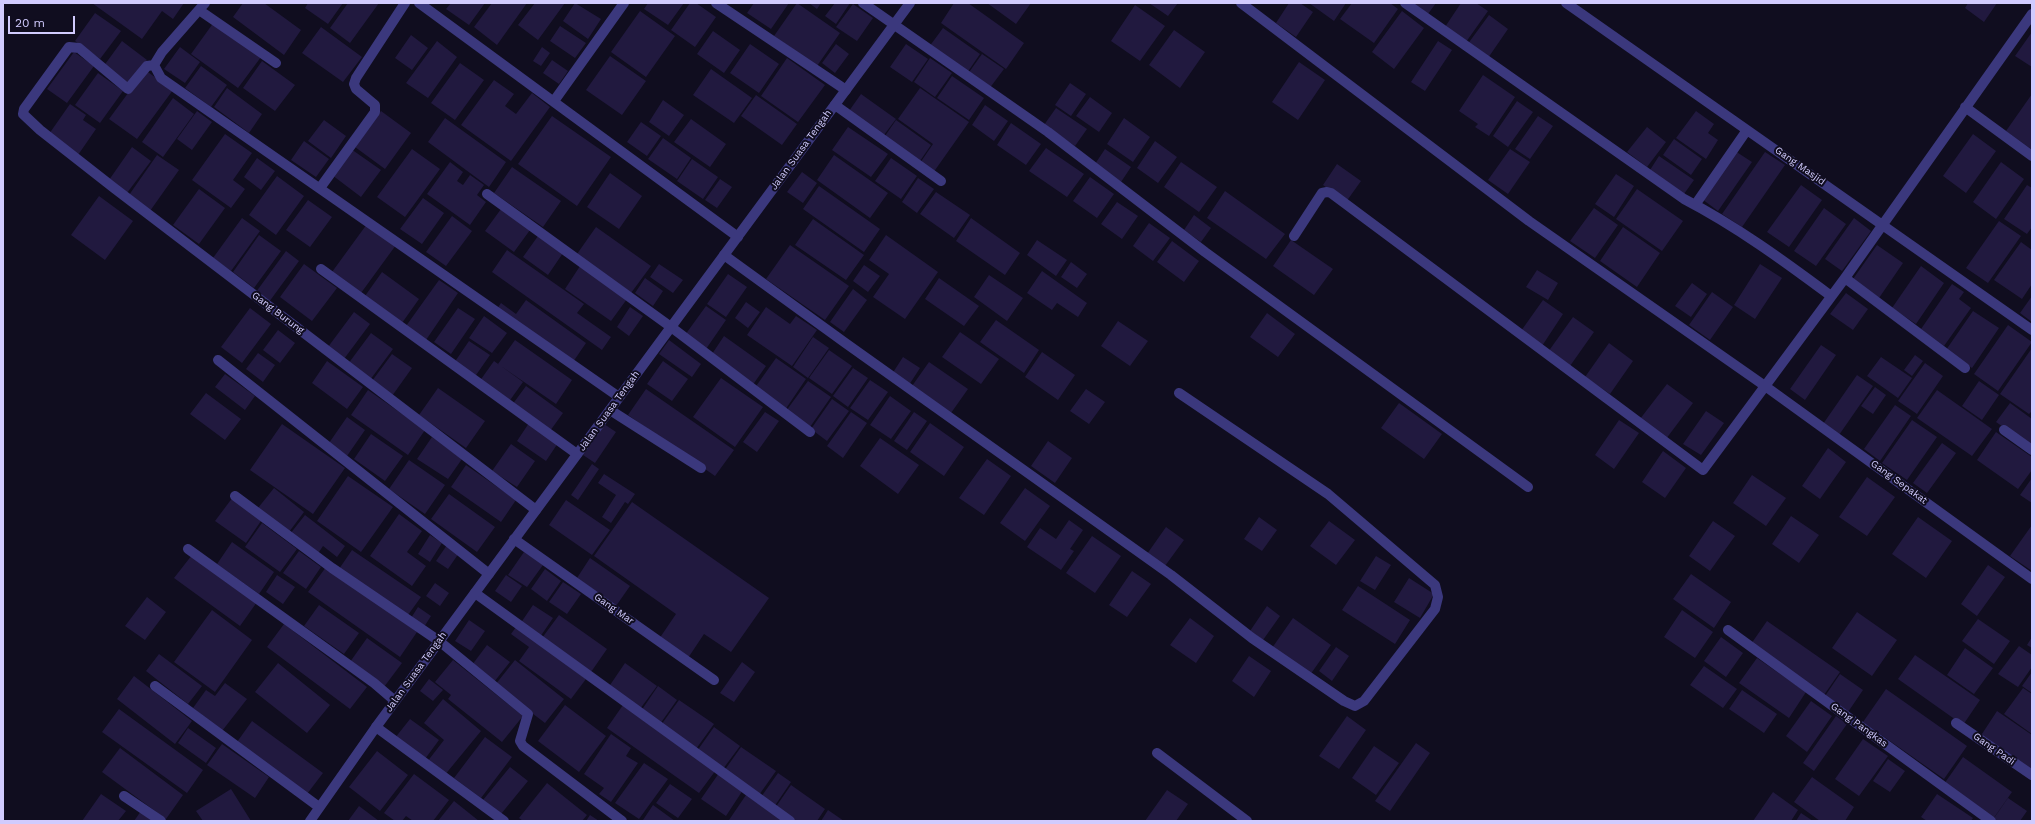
<!DOCTYPE html>
<html>
<head>
<meta charset="utf-8">
<style>
  body { margin:0 }
  #map { position:relative; width:2035px; height:824px; overflow:hidden; background:#100d1f; font-family:"Work Sans",sans-serif }
  canvas { display:block }
  .frame { position:absolute; inset:0; border:4px solid #d1cbfe; pointer-events:none }
  .scale { position:absolute; left:8px; top:16px; width:67px; height:18px; box-sizing:border-box; border:2px solid #d1cbfe; border-top:0; padding-left:5px; font-size:12px; line-height:14px; white-space:nowrap; color:#d1cbfe; -webkit-text-stroke:3px #100d1f; paint-order:stroke }
</style>
</head>
<body>
<div id="map">
<canvas width="2035" height="824"></canvas>
<div class="frame"></div>
<div class="scale">20 m</div>
</div>
<script>
const context = document.querySelector('canvas').getContext('2d');
context.lineJoin = 'round';
function fillPath(path, color) { context.fillStyle = color; context.fill(path, 'evenodd'); }
function trace(path, color, width, dash) { context.strokeStyle = color; context.lineWidth = width; context.lineCap = dash ? 'butt' : 'round'; context.setLineDash(dash || []); context.stroke(path); }
function write(font, color, halo, rows, align = 'center') {
  context.font = font + ' "Work Sans",sans-serif'; context.lineWidth = 4; context.setLineDash([]); context.textBaseline = 'middle'; context.strokeStyle = halo; context.fillStyle = color; for (const [text, x, y, turn = 0] of rows) {
    context.save(); context.translate(x, y); context.rotate((+turn || 0) * Math.PI / 180); context.textAlign = isNaN(turn) ? turn : align; if (halo) context.strokeText(text, 0, 0); context.fillText(text, 0, 0); context.restore();
  }
}
const building = new Path2D(`
  M92,3H184L173,19L162,11L142,39Z
  M243,3H264L301,30L284,55L233,17Z
  M308,3H343L328,24L305,8Z
  M348,3H379L350,43L330,28Z
  M451,3H485L469,25L446,9Z
  M492,3H527L497,45L474,27Z
  M535,3H565L538,40L518,25Z
  M575,3L601,19L588,39L563,21Z
  M648,3H684L668,25L644,9Z
  M690,3H696L716,17L695,47L671,30Z
  M754,3H789L771,29L747,13Z
  M797,3L840,33L817,66L774,36Z
  M809,3H821L817,9Z
  M835,3H850L836,24L825,16Z
  M954,3H968L1024,43L1006,69L941,23Z
  M987,3H1031L1016,24Z
  M1149,3H1178L1168,16Z
  M1289,3H1300L1313,12L1296,37L1276,23Z
  M1309,3H1346L1334,21Z
  M1352,3H1390L1398,9L1374,43L1340,19Z
  M1414,3H1436L1428,14L1413,5Z
  M1461,3H1476L1488,11L1466,42L1445,27Z
  M1968,3H1997L1984,22L1965,8Z
  M853,4L873,18L857,41L836,27Z
  M1135,5L1165,26L1140,61L1111,41Z
  M640,11L675,36L646,77L611,52Z
  M1402,11L1424,28L1394,69L1372,52Z
  M95,13L121,31L100,59L75,41Z
  M1489,15L1508,29L1488,58L1467,45Z
  M214,22L261,57L238,88L191,54Z
  M560,26L586,43L575,58L550,41Z
  M321,27L362,57L343,82L302,53Z
  M943,28L980,54L967,73L929,47Z
  M1174,30L1205,52L1180,88L1149,65Z
  M713,31L740,50L724,73L697,54Z
  M2032,32V67L2015,56Z
  M411,35L428,48L412,70L395,58Z
  M122,41L147,60L128,85L103,67Z
  M437,41L457,57L428,98L406,83Z
  M1438,41L1452,50L1425,91L1411,82Z
  M750,44L779,64L759,93L730,73Z
  M836,44L849,54L835,73L822,63Z
  M906,44L928,59L912,82L890,67Z
  M180,47L200,62L185,83L164,69Z
  M542,47L550,53L541,66L533,61Z
  M74,52L94,66L67,103L47,89Z
  M982,54L1004,69L989,89L967,75Z
  M610,56L646,81L622,115L586,90Z
  M787,58L825,85L798,122L761,96Z
  M930,58L952,73L935,97L914,82Z
  M552,60L568,71L559,84L543,73Z
  M262,61L295,85L275,111L243,88Z
  M1299,62L1325,80L1298,120L1272,102Z
  M460,63L484,80L455,120L431,103Z
  M201,66L227,85L211,107L185,88Z
  M711,69L752,98L734,123L693,95Z
  M145,70L173,90L137,139L109,119Z
  M98,73L123,91L100,123L75,105Z
  M1483,75L1515,97L1489,136L1475,127L1478,124L1459,111Z
  M952,76L984,98L969,120L937,98Z
  M494,80L514,94L505,106L516,114L532,93L550,107L511,161L461,125Z
  M1070,83L1086,94L1071,116L1055,105Z
  M227,88L262,114L249,133L214,107Z
  M920,88L969,122L933,173L920,163L933,144L898,119Z
  M861,94L896,119L884,135L849,111Z
  M2032,94V147L2031,149L2006,131Z
  M756,95L797,124L782,145L741,116Z
  M1090,97L1112,113L1099,132L1076,116Z
  M173,98L194,114L163,157L142,142Z
  M663,100L684,115L669,136L649,122Z
  M1517,101L1533,112L1508,147L1493,136Z
  M70,104L86,115L83,120L96,129L78,155L49,134Z
  M985,105L1008,121L994,141L972,125Z
  M1056,108L1087,129L1075,146L1044,125Z
  M197,111L212,122L192,150L177,139Z
  M381,111L411,133L385,169L355,147Z
  M1696,111L1714,124L1708,133L1718,140L1706,159L1676,138Z
  M552,116L611,157L577,206L518,164Z
  M1538,116L1553,126L1530,159L1515,149Z
  M445,118L506,162L489,187L428,142Z
  M1124,118L1150,137L1133,162L1107,144Z
  M691,119L726,144L710,167L674,142Z
  M324,120L346,136L331,158L308,141Z
  M896,120L931,145L920,161L885,136Z
  M641,122L661,136L647,156L627,142Z
  M1011,123L1041,144L1026,165L997,145Z
  M848,127L888,154L871,177L832,150Z
  M1647,127L1666,142L1647,167L1627,152Z
  M225,134L252,153L233,180L245,189L231,208L192,180Z
  M1973,134L1996,151L1966,193L1943,176Z
  M663,138L691,158L677,179L648,159Z
  M1674,139L1702,159L1691,175L1663,155Z
  M304,141L329,159L316,177L291,160Z
  M1155,141L1177,157L1158,183L1137,168Z
  M132,147L151,161L127,193L109,180Z
  M1046,148L1084,174L1067,197L1029,171Z
  M351,149L381,170L361,197L332,175Z
  M412,149L440,169L405,217L377,197Z
  M1105,149L1131,167L1121,182L1095,164Z
  M1510,149L1530,162L1508,194L1488,180Z
  M1735,151L1752,162L1718,211L1702,199Z
  M1765,152L1785,165L1742,227L1722,214Z
  M157,155L179,170L150,211L129,195Z
  M834,155L888,193L870,218L817,180Z
  M1659,156L1694,180L1684,194L1650,170Z
  M257,158L275,171L261,190L244,177Z
  M891,158L917,176L901,199L875,181Z
  M692,159L718,177L703,199L677,181Z
  M450,162L463,172L457,181L463,185L470,175L484,185L477,195L486,202L470,225L427,194Z
  M1181,162L1217,187L1199,212L1164,187Z
  M2001,162L2024,179L1996,219L1973,202Z
  M1337,164L1361,181L1346,202L1323,185Z
  M512,167L561,201L543,227L494,193Z
  M802,172L817,183L803,203L787,192Z
  M610,173L642,196L619,229L587,207Z
  M1616,174L1634,186L1614,217L1595,204Z
  M277,176L304,196L276,235L249,215Z
  M1090,177L1114,194L1097,218L1073,201Z
  M918,178L934,189L917,213L902,202Z
  M720,179L732,187L717,208L705,200Z
  M1801,185L1822,200L1789,247L1767,232Z
  M2027,185L2032,188V227L2027,234L2004,219Z
  M819,186L880,229L864,252L803,209Z
  M199,189L225,208L199,244L173,225Z
  M1637,189L1683,221L1662,251L1616,219Z
  M1225,191L1285,234L1266,259L1207,218Z
  M936,192L970,215L954,238L920,214Z
  M99,196L133,221L105,260L71,235Z
  M423,198L444,213L422,244L400,229Z
  M308,200L332,217L310,247L286,230Z
  M1117,202L1138,216L1122,239L1101,224Z
  M1594,208L1618,225L1595,258L1570,241Z
  M1824,208L1846,224L1816,266L1794,251Z
  M501,209L530,230L514,252L485,231Z
  M1194,215L1211,228L1201,242L1184,230Z
  M452,216L472,231L446,266L426,252Z
  M242,218L260,231L231,271L213,258Z
  M971,218L1020,253L1005,275L956,241Z
  M1854,218L1871,231L1842,271L1825,259Z
  M813,219L864,255L846,280L795,245Z
  M1999,221L2021,236L1988,283L1966,268Z
  M1149,223L1170,238L1153,261L1133,246Z
  M367,224L396,245L361,293L332,272Z
  M596,227L651,266L631,293L577,254Z
  M1623,227L1660,253L1637,287L1600,261Z
  M259,235L281,251L254,288L233,272Z
  M886,235L938,272L905,319L873,297L889,274L869,260Z
  M538,236L563,253L548,275L523,257Z
  M1037,240L1067,260L1056,276L1027,255Z
  M1291,240L1333,269L1314,295L1273,266Z
  M1172,241L1199,261L1184,282L1157,262Z
  M2021,242L2032,250V284L2022,299L1994,280Z
  M790,245L849,286L825,320L766,279Z
  M1877,245L1903,263L1879,298L1853,279Z
  M507,250L584,304L577,313L611,337L602,350L492,272Z
  M286,251L299,261L269,302L256,292Z
  M1071,262L1087,274L1077,288L1061,277Z
  M304,264L337,288L312,321L280,297Z
  M659,264L683,280L673,293L650,277Z
  M1760,264L1782,278L1755,319L1734,305Z
  M864,265L880,276L868,292L853,281Z
  M580,266L627,299L611,321L565,289Z
  M1921,266L1944,283L1916,324L1892,308Z
  M1537,270L1558,283L1548,300L1526,287Z
  M1042,271L1087,303L1078,317L1057,303L1052,310L1027,293Z
  M382,272L419,299L402,323L365,296Z
  M728,274L747,287L726,317L707,304Z
  M989,275L1023,298L1007,321L974,297Z
  M645,278L663,291L653,306L635,293Z
  M939,278L979,306L964,326L925,299Z
  M439,280L458,293L426,340L406,326Z
  M1692,283L1707,294L1691,317L1675,306Z
  M1952,284L1964,292L1959,299L1971,308L1944,346L1921,329Z
  M853,289L867,300L844,332L830,322Z
  M1712,292L1733,307L1710,340L1689,325Z
  M1846,293L1868,309L1853,330L1830,314Z
  M2032,296V322L2020,313Z
  M526,300L586,343L573,362L497,309L501,303L516,314Z
  M1543,300L1563,314L1542,346L1521,331Z
  M746,302L760,312L748,328L735,318Z
  M706,306L726,320L706,349L685,335Z
  M630,307L643,316L629,336L617,327Z
  M766,307L790,324L796,316L817,330L792,366L747,335Z
  M250,308L271,324L242,363L221,347Z
  M458,308L475,319L451,354L434,342Z
  M1973,311L1999,328L1972,368L1946,350Z
  M354,312L370,324L344,359L328,347Z
  M1267,313L1295,334L1278,357L1250,337Z
  M484,316L507,333L492,353L469,338Z
  M1573,317L1594,332L1570,366L1548,352Z
  M996,320L1039,350L1024,373L980,342Z
  M1118,321L1148,341L1130,366L1101,346Z
  M2008,325L2032,342L1998,391L1974,374Z
  M278,330L295,343L280,363L263,350Z
  M960,332L999,359L981,384L942,357Z
  M371,333L393,349L370,380L348,364Z
  M724,336L766,366L752,386L710,357Z
  M813,337L829,348L808,378L793,367Z
  M515,340L572,380L556,404L498,364Z
  M669,340L701,364L692,377L659,354Z
  M469,341L490,355L474,378L454,363Z
  M1609,343L1633,361L1610,394L1585,377Z
  M1821,345L1836,355L1805,400L1790,389Z
  M2032,348V411L2029,414L2000,394Z
  M829,350L852,366L832,394L809,378Z
  M1042,352L1075,375L1058,400L1025,377Z
  M258,353L275,365L263,382L246,369Z
  M392,354L412,368L392,396L372,381Z
  M1915,355L1923,361L1912,376L1904,370Z
  M903,357L920,368L909,385L892,374Z
  M1881,357L1912,378L1898,398L1867,376Z
  M776,358L806,379L785,410L754,389Z
  M327,361L363,387L347,409L312,383Z
  M494,361L523,382L508,403L479,382Z
  M663,361L688,379L672,401L647,384Z
  M929,362L968,389L951,413L912,386Z
  M1925,363L1943,376L1917,414L1898,401Z
  M853,368L868,378L848,407L833,396Z
  M225,374L255,396L245,410L215,387Z
  M1857,375L1873,386L1839,435L1823,424Z
  M721,378L763,407L735,447L693,417Z
  M870,380L888,392L868,420L850,408Z
  M808,381L831,397L810,427L786,411Z
  M1979,381L1999,395L1982,420L1962,406Z
  M1667,384L1693,403L1666,439L1640,419Z
  M526,386L563,413L550,431L512,405Z
  M1875,387L1886,395L1873,414L1861,406Z
  M438,388L485,421L466,448L419,415Z
  M646,389L734,450L715,476L628,415Z
  M1086,389L1105,402L1089,424L1070,411Z
  M368,390L425,430L408,455L351,415Z
  M1937,390L1992,429L1972,456L1917,418Z
  M206,393L241,419L225,440L190,414Z
  M890,396L911,411L891,439L870,425Z
  M832,399L849,411L827,441L811,429Z
  M1399,403L1442,434L1424,459L1381,428Z
  M2010,403L2032,419V447L1996,422Z
  M1895,405L1911,416L1880,461L1864,449Z
  M1706,411L1724,423L1701,455L1683,444Z
  M765,412L779,421L757,452L743,442Z
  M851,412L867,423L843,458L827,446Z
  M914,412L927,421L907,450L894,441Z
  M347,417L365,430L347,456L329,443Z
  M1619,420L1639,433L1614,469L1595,455Z
  M1912,420L1937,437L1907,480L1882,463Z
  M529,423L558,443L546,461L517,441Z
  M930,423L964,447L944,476L910,452Z
  M282,424L345,468L313,514L250,470Z
  M604,424L616,432L595,463L583,455Z
  M1996,432L2032,457V470L2018,489L1977,460Z
  M371,434L403,456L385,481L354,459Z
  M432,437L462,459L448,479L417,459Z
  M880,438L919,465L898,494L860,466Z
  M1048,441L1072,458L1055,483L1031,466Z
  M1942,443L1956,453L1927,493L1913,483Z
  M511,444L535,461L517,487L492,471Z
  M1828,448L1846,462L1820,499L1802,486Z
  M1663,451L1686,468L1665,498L1642,482Z
  M987,459L1011,476L984,515L959,498Z
  M409,460L445,485L425,514L389,489Z
  M592,464L599,469L578,500L571,495Z
  M466,465L516,500L501,522L451,487Z
  M604,474L635,494L628,504L625,502L611,523L602,517L616,495L598,483Z
  M1752,475L1786,498L1766,526L1733,503Z
  M348,476L393,507L361,552L317,521Z
  M1867,477L1895,497L1867,536L1839,517Z
  M2032,478V503L2020,495Z
  M274,488L304,512L289,532L258,508Z
  M1025,488L1050,506L1025,541L1000,523Z
  M449,494L495,527L477,552L431,519Z
  M233,497L263,518L246,543L215,521Z
  M566,500L610,530L592,555L549,525Z
  M632,502L769,598L731,652L704,634L688,658L659,639L676,614L594,556Z
  M399,514L422,531L407,552L426,566L412,586L370,556Z
  M305,515L345,546L337,557L323,546L317,555L290,534Z
  M1791,516L1819,535L1799,563L1772,544Z
  M1259,517L1277,530L1262,551L1244,539Z
  M1918,517L1952,541L1926,578L1892,554Z
  M1069,520L1083,530L1070,549L1074,551L1061,570L1027,547L1040,528L1056,539Z
  M1329,521L1355,540L1336,565L1310,546Z
  M1713,521L1735,536L1710,571L1689,556Z
  M262,523L297,549L280,572L245,547Z
  M2032,525V571L2010,556Z
  M1166,527L1184,540L1165,566L1147,554Z
  M430,535L442,543L430,562L418,554Z
  M1092,536L1121,556L1095,593L1066,573Z
  M232,542L274,572L259,594L217,564Z
  M447,545L459,553L448,569L436,561Z
  M352,550L421,597L408,615L339,569Z
  M299,551L321,567L306,589L283,573Z
  M524,552L543,565L527,587L508,575Z
  M192,555L257,602L240,626L174,578Z
  M1376,556L1391,565L1375,590L1360,581Z
  M590,558L630,586L616,606L577,578Z
  M1988,565L2005,577L1977,616L1961,604Z
  M326,567L417,632L400,657L308,592Z
  M545,569L561,581L547,601L531,589Z
  M1132,571L1151,584L1127,617L1109,605Z
  M1691,574L1731,602L1714,628L1673,599Z
  M277,575L295,587L283,604L266,592Z
  M506,575L522,586L511,602L495,591Z
  M1409,578L1434,594L1420,618L1394,602Z
  M563,582L581,594L567,614L549,602Z
  M435,583L449,593L440,606L426,596Z
  M1358,586L1410,620L1395,644L1342,610Z
  M147,597L166,612L145,640L125,626Z
  M319,605L359,633L344,654L304,626Z
  M533,605L553,618L540,637L520,624Z
  M1267,606L1280,616L1263,640L1250,631Z
  M418,607L431,616L424,627L411,618Z
  M212,610L252,640L215,692L174,662Z
  M1682,610L1713,632L1695,658L1664,637Z
  M1857,612L1897,640L1872,676L1832,648Z
  M559,615L607,649L591,672L542,638Z
  M1190,618L1214,636L1196,663L1170,645Z
  M1293,618L1331,645L1310,675L1272,648Z
  M1978,619L2010,641L1994,664L1962,641Z
  M469,620L485,631L471,651L455,641Z
  M1767,621L1840,672L1824,695L1751,644Z
  M284,624L367,687L350,709L267,647Z
  M516,627L586,679L571,699L519,661L529,647L511,634Z
  M1721,637L1743,653L1726,677L1704,661Z
  M2032,637V648L2027,645Z
  M367,638L402,663L384,687L350,662Z
  M487,645L510,662L494,682L472,665Z
  M2019,646L2032,655V667L2018,687L1998,674Z
  M1336,647L1349,656L1332,681L1319,671Z
  M1965,648L1993,668L1974,694L1947,675Z
  M159,654L202,686L188,704L146,671Z
  M1915,655L1980,700L1963,725L1898,679Z
  M1249,656L1271,671L1254,697L1232,681Z
  M1757,658L1806,692L1789,718L1739,683Z
  M453,660L523,716L502,742L448,699L451,695L435,682Z
  M515,660L564,699L545,723L495,685Z
  M742,662L755,672L734,702L720,693Z
  M278,663L330,705L307,733L255,692Z
  M625,663L657,686L640,709L608,688Z
  M1704,666L1737,689L1723,708L1690,685Z
  M2032,672V693L2022,686Z
  M1840,674L1863,690L1848,712L1825,696Z
  M134,676L192,721L175,744L117,699Z
  M429,679L443,690L433,701L420,691Z
  M225,683L247,699L222,731L193,708L206,690L215,696Z
  M658,686L677,700L660,724L641,711Z
  M2023,688L2032,694V734L2004,714Z
  M1886,689L1967,746L1944,779L1863,722Z
  M1742,690L1777,714L1764,733L1729,709Z
  M443,699L481,731L444,776L427,762L444,740L424,723Z
  M679,700L714,724L696,749L661,725Z
  M1811,701L1832,716L1807,752L1786,736Z
  M565,705L606,736L579,772L538,741Z
  M623,705L716,770L699,793L607,728Z
  M119,709L203,770L187,793L102,732Z
  M1997,711L2032,735V770L1980,737Z
  M1347,716L1366,730L1339,769L1319,756Z
  M1836,716L1847,724L1814,771L1803,763Z
  M410,719L439,740L425,759L395,738Z
  M252,721L323,773L307,794L237,742Z
  M714,727L740,746L723,769L697,751Z
  M188,728L216,748L206,763L178,743Z
  M611,734L631,748L626,756L638,763L611,802L599,794L604,788L584,774Z
  M485,737L512,757L481,798L454,778Z
  M1863,739L1888,756L1859,796L1835,779Z
  M1416,743L1430,753L1390,811L1375,801Z
  M222,744L269,777L255,798L207,765Z
  M1374,746L1399,763L1376,795L1352,778Z
  M741,747L776,771L759,795L724,771Z
  M120,748L183,795L166,819L102,772Z
  M377,751L408,775L380,811L349,787Z
  M1963,757L2012,792L1993,819L1944,784Z
  M1888,759L1905,771L1890,792L1873,781Z
  M644,763L668,779L639,819L615,803Z
  M510,767L528,781L501,814L483,800Z
  M719,773L743,790L726,816L701,799Z
  M778,773L791,782L774,807L761,797Z
  M414,774L449,800L433,821H413L406,816L402,821H395L384,813Z
  M1812,777L1854,807L1845,821H1820L1794,802Z
  M547,783L587,815L582,821H523L519,818Z
  M670,784L692,799L678,818L656,803Z
  M791,785L825,809L817,821H794L775,808Z
  M231,789L251,821H203L196,811Z
  M1167,790L1188,804L1176,821H1145Z
  M1773,792L1798,810L1791,821H1753Z
  M101,794L126,811L118,821H82Z
  M1937,794L1973,818L1971,821H1927L1921,817Z
  M746,795L784,821L729,820Z
  M2008,798L2027,811L2020,821H1992Z
  M454,801L479,821H438Z
  M653,805L675,821L643,820Z
  M359,806L379,821H348Z
  M828,810L844,821H821Z
  M141,811L155,821H134Z
  M1801,813L1813,821H1796Z
  M590,815L599,821H586Z`);
const minor = new Path2D(`
  M205,3L162,52L154,65L147,66L128,89L79,48L69,47L24,109L23,114L40,130L114,188L536,510
  M419,3L738,237
  M716,3L846,90
  M863,3L1048,132L1205,252L1528,487
  M1241,3L1529,221L1765,386L2032,579
  M1405,3L1684,199C1736,226 1784,261 1831,296
  M1566,3L2032,330
  M199,10L276,63
  M154,65L161,78L619,397
  M554,101L624,3
  M835,105L941,181
  M1965,107L2032,156
  M320,188L375,112V105L356,89L354,84L356,78L405,3
  M487,194L671,327L810,432
  M1695,205L1747,130
  M1294,236L1322,193L1327,192L1331,193L1703,470L1845,278L2032,14
  M724,255L844,342L1171,575L1252,638L1344,701L1355,706L1364,701L1435,609L1438,597L1435,585L1328,494L1179,393
  M321,269L577,454
  M1845,278L1965,368
  M218,360L489,574
  M610,410L701,468
  M2004,430L2032,450
  M235,496L332,568L439,641L528,714L520,741L523,746L622,821
  M514,539L714,680
  M188,549L374,683L395,701
  M475,593L790,821
  M1728,630L1991,821
  M155,686L319,807
  M1956,723L2032,775
  M376,727L504,821
  M1157,753L1247,821
  M124,796L161,821`);
const tertiary = new Path2D(`
  M310,821L376,727L910,3`);
const streetNames = [
  ["Jalan Suasa Tengah",801,150,-54],
  ["Gang Masjid",1800,166,35],
  ["Gang Burung",278,313,37],
  ["Jalan Suasa Tengah",609,411,-54],
  ["Gang Sepakat",1899,482,36],
  ["Gang Mar",614,609,35],
  ["Jalan Suasa Tengah",416,672,-54],
  ["Gang Pangkas",1859,725,36],
  ["Gang Padi",1994,749,35]
];
fillPath(building, '#21193f');
trace(minor, '#3b387d', 10);
trace(tertiary, '#3b387d', 10);
write('10px', '#d1cbfe', '#100d1f', streetNames);
</script>
</body>
</html>
